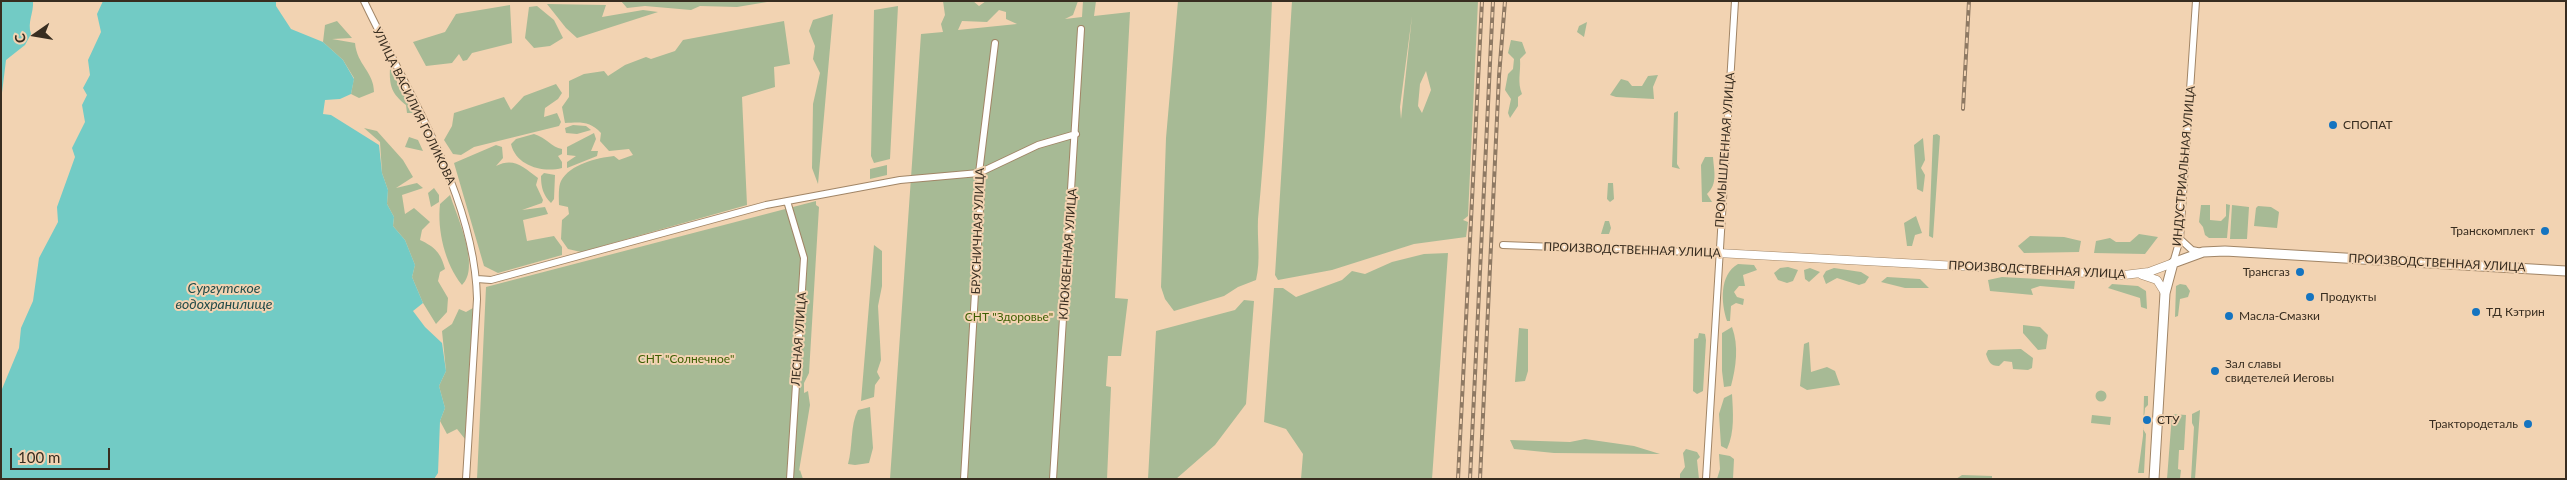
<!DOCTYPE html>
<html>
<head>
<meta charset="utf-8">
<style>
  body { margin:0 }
  #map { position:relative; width:2567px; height:480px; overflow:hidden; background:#f2d3b2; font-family:Lato,sans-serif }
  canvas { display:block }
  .frame { position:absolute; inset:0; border:2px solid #382d20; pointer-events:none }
  .north { position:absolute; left:10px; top:10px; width:50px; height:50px; -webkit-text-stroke:4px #f2d3b2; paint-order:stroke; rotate:257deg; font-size:14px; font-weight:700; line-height:20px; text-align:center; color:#382d20 }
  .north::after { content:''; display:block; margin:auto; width:18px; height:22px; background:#382d20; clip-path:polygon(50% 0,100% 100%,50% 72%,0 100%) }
  .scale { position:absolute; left:10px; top:448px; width:100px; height:22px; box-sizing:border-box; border:2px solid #382d20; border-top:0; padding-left:6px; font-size:15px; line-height:18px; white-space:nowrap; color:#382d20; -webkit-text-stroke:4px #f2d3b2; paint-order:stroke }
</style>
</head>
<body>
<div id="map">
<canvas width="2567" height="480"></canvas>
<div class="frame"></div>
<div class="north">С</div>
<div class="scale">100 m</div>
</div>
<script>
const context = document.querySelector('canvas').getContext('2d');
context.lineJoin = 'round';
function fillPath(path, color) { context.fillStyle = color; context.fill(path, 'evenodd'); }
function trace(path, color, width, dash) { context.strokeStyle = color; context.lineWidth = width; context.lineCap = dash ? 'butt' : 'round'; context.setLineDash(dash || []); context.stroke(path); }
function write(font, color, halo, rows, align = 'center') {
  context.font = font + ' Lato,sans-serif'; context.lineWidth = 4; context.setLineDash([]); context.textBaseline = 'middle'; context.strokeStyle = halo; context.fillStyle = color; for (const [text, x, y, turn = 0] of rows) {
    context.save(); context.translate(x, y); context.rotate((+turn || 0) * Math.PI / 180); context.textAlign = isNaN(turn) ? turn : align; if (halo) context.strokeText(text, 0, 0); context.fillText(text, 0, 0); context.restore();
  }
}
const green = new Path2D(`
  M621,1H773L737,7L700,6L691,10L645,6L627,8Z
  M943,1H973L979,6L986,1H1078L1073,15L1065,19L1082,17L1083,1H1096L1094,16L1130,12L1115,298L1128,299L1121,356H1108L1106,386L1111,387L1107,479H890L921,34L943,32L941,24L945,15ZM999,10L1006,12V19L1017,24L958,30L962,21L987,22Z
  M1178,1H1272C1269,74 1265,147 1258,219C1257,240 1261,260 1256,280L1238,287L1224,296L1174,311L1165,299L1161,287L1166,138Z
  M1292,1H1478L1468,216L1463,220L1468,222L1466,237L1414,244L1332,270L1278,280L1275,275ZM1412,16L1401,119L1400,107ZM1426,71L1431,90L1422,113L1418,106L1420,84Z
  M547,4L606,5L602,17L643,10L658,12L577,38L566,28Z
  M510,5L512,43L472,53L467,60L463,61L459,54L452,63L426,66L413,42L445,32L456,14Z
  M537,6L554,20L563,38L550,46L534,48L525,38L529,7Z
  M898,6L890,159L874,163L871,156L874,10Z
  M833,14L818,184L812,168L813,104L820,73L813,59L815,46L809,31L813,20Z
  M337,21L352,38L332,39L355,43C357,65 374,72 374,92L359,98L351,94L354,78L343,60L323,42L325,25Z
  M784,21L790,64L774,67L775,87L742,97L747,205L581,252L568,249L561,239L562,220L569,214L568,207L559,205C559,198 558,187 561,181C570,164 597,158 614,156L619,160L633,155L629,149L609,151L600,141L601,133C590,121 581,122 565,123L562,107L569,97V81L584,74L604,71L608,76L625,65L646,57L651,59L675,51L683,40Z
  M1587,22L1584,37L1577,32L1579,26Z
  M1511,40L1522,42L1526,53L1520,59C1521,72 1517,82 1522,94L1518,97V106L1510,118L1508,113L1511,99L1505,90L1508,74L1513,69L1514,59L1508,53Z
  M390,68L413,113H407L406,105C392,94 389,86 390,68Z
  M1658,75L1653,87L1654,99L1616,97L1610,95L1621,79L1628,81L1632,86H1642L1648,76Z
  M556,84L562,93L558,99L545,108L544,117L557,113L561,122L559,126L474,147L461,155L453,154L444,140L452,126L454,113L504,97L511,110L524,96Z
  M1678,111L1677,164L1680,169L1672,167L1674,113Z
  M573,125L586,126L591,130L577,134L566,133L565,128Z
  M364,128L377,131L403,160L413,177L396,188L417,183L423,188L402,195L405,214L414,208L430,222L422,230L420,240C435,247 441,253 445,269L440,272L438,281L448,298L447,312L436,324L423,303L412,277L415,265L405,240L393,226L394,217L387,204L388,190L382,173L380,142Z
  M594,133L596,139L591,151H598L597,156L567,168V162L576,156L567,155V147Z
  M534,134C547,138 551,147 562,149V154L558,156L562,162V168C543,173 516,166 511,144L516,139Z
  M1937,134L1940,136L1933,238L1929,236L1933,135Z
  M409,137L418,140L423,151L405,147Z
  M1923,138L1925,160L1921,168L1925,175L1923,192L1917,189L1914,145Z
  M496,145L502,147L503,158L496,166C514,157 523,167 538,178L536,185L543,200L542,203L522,210L545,207L548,214L523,220L527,241L554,236L562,247V255L498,273L484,266L454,163Z
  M1705,157H1713C1714,171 1718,184 1707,194L1712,202H1702L1701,165Z
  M887,165V175L870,179V169Z
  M544,173L555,175L554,199L551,203C543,195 541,187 541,176Z
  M1608,183H1613L1614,199L1610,202L1607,199Z
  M434,188L439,195V202L431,207L428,193Z
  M450,195C457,216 481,268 462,285C445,264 437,230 440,204Z
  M816,201V205L819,207L809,373L804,383V393L808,391L810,405L799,471L800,470L803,479H477L486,287Z
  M2226,204L2230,205L2227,238H2209L2205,235L2203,227L2199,222L2201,205H2210V220L2221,221L2226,216Z
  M2232,205L2249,207L2247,239H2230Z
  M2258,206L2271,207L2279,212L2277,228L2254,226L2256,208Z
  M1916,216L1922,233L1915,235L1912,246H1907L1904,223Z
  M1605,221H1609L1611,228L1609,234H1601Z
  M2139,234L2158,237L2145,254L2094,253L2096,241L2110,238L2116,242H2130Z
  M2030,236L2064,237L2081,241L2079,252L2024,253L2018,246Z
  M874,245L882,251V286L878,306L881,360L877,372L880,378L875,385L874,397L861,401Z
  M1448,253L1432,479H1301L1303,454L1286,429L1264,422L1274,288H1283L1296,297L1342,280L1352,271L1365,274L1392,262L1424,254Z
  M1738,264L1754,265L1757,270L1743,275L1745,286H1739L1734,292L1737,297L1744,299L1743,305L1736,303L1731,306L1730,321H1727C1721,303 1719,275 1738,264Z
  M1788,267L1798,270L1793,281L1787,283L1778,280L1774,273L1780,268Z
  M1810,268L1820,272L1809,282L1805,279L1804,270Z
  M1834,268L1861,272L1869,277L1865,283L1859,285L1837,278L1826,284L1823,276L1826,271Z
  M1887,277L1920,279L1929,288H1905L1881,282Z
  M2002,277L2075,281L2074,289L2040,286L2031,289L2033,295L1990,291L1988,280Z
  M2112,284L2138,286L2146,291L2147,309L2141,307L2140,298L2108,288Z
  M2180,284L2186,285L2190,291L2188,297L2180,299L2178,316L2175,317L2176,286Z
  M1244,300L1254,301L1246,404L1215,445L1176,479H1148L1156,331L1235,310Z
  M473,308L465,439L457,429L447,434L440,421L445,408L439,386L446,371L442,331L452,324L459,309L466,312Z
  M2023,325L2040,327L2048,335L2046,349L2038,350L2023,333Z
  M1732,327C1739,346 1736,367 1731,386L1724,387L1722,371V333Z
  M1519,328L1528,329V371L1525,381L1515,382Z
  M1699,333L1705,334L1706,340L1703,391L1697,394L1693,391L1694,339L1698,338Z
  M1809,342L1811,372L1827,367L1835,371L1840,385L1807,390L1800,386L1804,344Z
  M2021,349L2033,358L2032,368L2028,370L2013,369L2012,362L2004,361L1999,366C1990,366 1989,362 1986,354L1988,350Z
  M2095.5 396a5.5 5.5 0 1 1 11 0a5.5 5.5 0 1 1-11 0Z
  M1732,394C1733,412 1735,432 1727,449L1721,446L1719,414L1724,398Z
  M2144,396H2148V405L2145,408L2143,429L2146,434L2144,473H2138L2143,436Z
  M870,407L873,448L869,463L855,465L848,464C853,446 850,425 858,410Z
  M2200,410L2195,479H2191L2194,427L2192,423V414Z
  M2172,414L2186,415L2184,450H2179L2178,469L2181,470L2180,479H2167Z
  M2092,415L2111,417L2110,425L2091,423Z
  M1585,439L1634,446L1660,454L1554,453L1514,449L1510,440L1570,442Z
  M1686,449L1697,452L1700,457L1697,460L1699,479H1680V474L1685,467L1683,453Z
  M1719,454L1730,456L1734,459L1733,479H1717L1720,469Z
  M1962,475L1992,476V479H1956Z`);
const water = new Path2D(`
  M1,1H33C34,13 27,22 31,34L25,45L6,60L1,101Z
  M103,1H276V6L291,29L323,42L343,60L354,79L351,94L340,99L325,100L323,114L331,115L379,145L382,173L388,190L387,204L394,217L393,226L405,240L415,265L412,277L423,303L413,311L425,327L442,343L446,371L439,386L445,408L440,421L438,473L434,479H1L2,389L19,348L21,328L33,301L39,258L58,222L57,207L75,157L72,148L85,122L82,105L87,95L83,88L90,75L88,60L101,32L97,14Z`);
const minor = new Path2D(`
  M364,1C407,92 475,196 477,299L466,479
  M787,201L804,258L790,479
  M2180,239L2192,250L2202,252
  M1503,245L1718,253
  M2173,263L2180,239L2196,1
  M477,279L491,280L766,205L900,180L979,173L1038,145L1076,134
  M964,479L981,191L979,173L995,43
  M1053,479L1081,29
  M1706,479L1735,1`);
const tertiary = new Path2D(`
  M1718,253L2124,275L2149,272L2173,263
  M2142,275L2157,280L2165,293`);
const secondary = new Path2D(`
  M2154,479L2165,293L2173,263L2203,252L2225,251L2566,271`);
const rail = new Path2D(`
  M1963,109L1969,1
  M1458,479L1482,1
  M1470,479L1493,1
  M1480,479L1499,76L1505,1`);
const markers = [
  [2333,125,5,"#1574c0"],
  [2545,231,5,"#1574c0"],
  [2300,272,5,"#1574c0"],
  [2310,297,5,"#1574c0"],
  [2476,312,5,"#1574c0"],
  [2229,316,5,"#1574c0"],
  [2215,371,5,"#1574c0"],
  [2147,420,5,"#1574c0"],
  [2528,424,5,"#1574c0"]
];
const streetNames = [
  ["УЛИЦА ВАСИЛИЯ ГОЛИКОВА",414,106,64],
  ["ПРОМЫШЛЕННАЯ УЛИЦА",1725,150,-86],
  ["ИНДУСТРИАЛЬНАЯ УЛИЦА",2184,166,-85],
  ["БРУСНИЧНАЯ УЛИЦА",978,231,-88],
  ["ПРОИЗВОДСТВЕННАЯ УЛИЦА",1632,250,2],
  ["КЛЮКВЕННАЯ УЛИЦА",1068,254,-86],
  ["ПРОИЗВОДСТВЕННАЯ УЛИЦА",2437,263,3],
  ["ПРОИЗВОДСТВЕННАЯ УЛИЦА",2037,270,3],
  ["ЛЕСНАЯ УЛИЦА",799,339,-86]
];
const poiNames = [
  ["СПОПАТ",2343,125],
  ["Транскомплект",2535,231,"right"],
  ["Трансгаз",2290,272,"right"],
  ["Продукты",2320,297],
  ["ТД Кэтрин",2486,312],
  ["Масла-Смазки",2239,316],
  ["Зал славы",2225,364],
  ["свидетелей Иеговы",2225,378],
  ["СТУ",2157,420],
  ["Трактородеталь",2518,424,"right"]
];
const parkNames = [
  ["СНТ \"Здоровье\"",1009,317],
  ["СНТ \"Солнечное\"",686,359]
];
const waterNames = [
  ["Сургутское",224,288],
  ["водохранилище",224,304]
];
fillPath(green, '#a7ba95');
fillPath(water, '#72cbc5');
trace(minor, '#a18566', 8);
trace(tertiary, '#a18566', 9);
trace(secondary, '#a18566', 11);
trace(minor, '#fff', 6);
trace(tertiary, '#fff', 8);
trace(secondary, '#fff', 9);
trace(rail, '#8e7963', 4);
trace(rail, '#f2d3b2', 2, [5.5]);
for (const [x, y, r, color] of markers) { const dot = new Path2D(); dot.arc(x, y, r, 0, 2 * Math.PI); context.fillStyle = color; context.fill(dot); trace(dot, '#f2d3b2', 2); }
write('12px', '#382d20', '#f2d3b2', streetNames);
write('12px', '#382d20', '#f2d3b2', poiNames, 'left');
write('12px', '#3e5f03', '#f2d3b2', parkNames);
write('italic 14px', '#244d4a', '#f2d3b2', waterNames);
</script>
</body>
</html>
